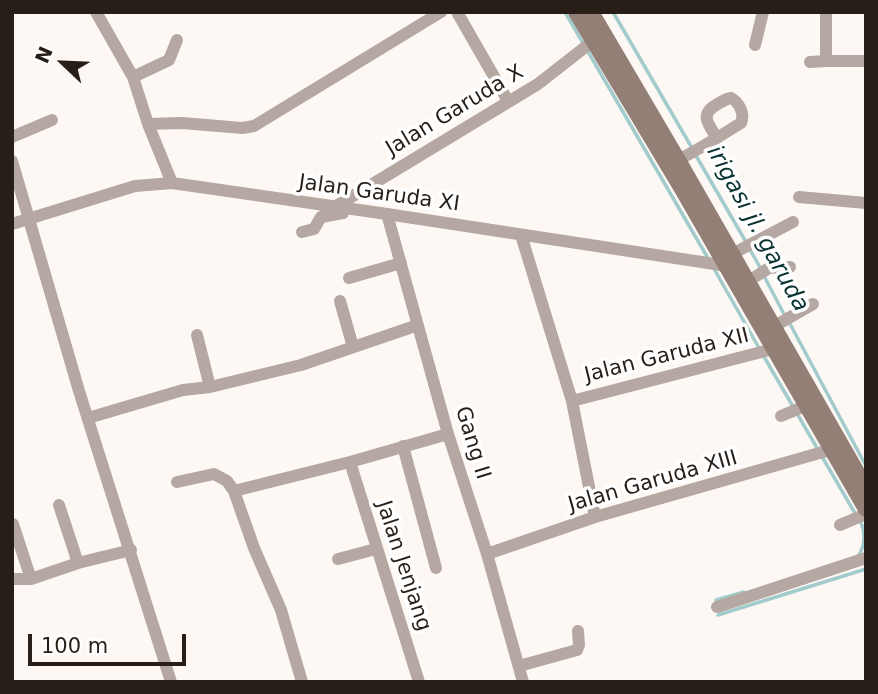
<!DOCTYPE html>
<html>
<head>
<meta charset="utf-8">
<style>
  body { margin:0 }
  #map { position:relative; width:878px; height:694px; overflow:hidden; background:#fef8f5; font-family:"DejaVu Sans",sans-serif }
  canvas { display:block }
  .frame { position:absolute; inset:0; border:14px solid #271e18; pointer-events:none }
  .north { position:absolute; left:28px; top:28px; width:70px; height:70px; -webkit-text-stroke:5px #fff; paint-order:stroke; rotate:293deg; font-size:19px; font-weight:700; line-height:28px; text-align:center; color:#271e18 }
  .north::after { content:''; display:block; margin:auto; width:24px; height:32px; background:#271e18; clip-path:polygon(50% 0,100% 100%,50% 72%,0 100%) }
  .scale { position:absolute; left:28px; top:634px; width:158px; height:32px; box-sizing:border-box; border:4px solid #271e18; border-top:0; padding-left:9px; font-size:21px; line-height:24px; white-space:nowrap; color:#271e18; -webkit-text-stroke:5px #fff; paint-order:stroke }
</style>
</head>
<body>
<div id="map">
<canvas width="878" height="694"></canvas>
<div class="frame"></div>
<div class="north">N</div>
<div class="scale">100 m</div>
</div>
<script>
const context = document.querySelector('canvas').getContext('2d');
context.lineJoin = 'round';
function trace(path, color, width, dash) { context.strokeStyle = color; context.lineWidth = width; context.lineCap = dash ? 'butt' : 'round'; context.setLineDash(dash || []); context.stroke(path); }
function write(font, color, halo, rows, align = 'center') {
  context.font = font + ' "DejaVu Sans",sans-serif'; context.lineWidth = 7; context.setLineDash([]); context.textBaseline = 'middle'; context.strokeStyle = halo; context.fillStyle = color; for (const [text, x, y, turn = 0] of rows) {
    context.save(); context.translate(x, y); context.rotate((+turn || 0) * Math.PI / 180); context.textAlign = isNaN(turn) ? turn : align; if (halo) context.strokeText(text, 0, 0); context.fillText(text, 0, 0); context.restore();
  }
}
const stream = new Path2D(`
  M565,12L709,260
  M613,12L692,148
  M695,154L746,242
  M749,248L761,269
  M713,267L759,348
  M764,276L785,316
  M789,322L866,466
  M763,355L856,515
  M858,556C865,547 866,532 860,521
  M716,600L744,592
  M718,615L866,569`);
const minor = new Path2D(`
  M96,12L133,77L148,124L172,183
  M457,12L508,101
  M826,12V61H866
  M755,45L763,12
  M810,62L826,61
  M133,77L169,60L177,40
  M148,124L182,123L242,128L254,126L441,12
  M12,137L52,120
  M678,160C700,149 720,136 741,123C745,114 739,102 731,98C725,99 721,102 716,105C699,115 709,125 717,138
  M12,161L79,391L171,682
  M799,197L866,203
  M333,208L538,84L593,41
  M387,214L448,434L487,554L523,682
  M12,224L135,186L172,183L387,214L708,263L726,266L731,264
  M302,232L314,229L321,217L343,213
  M521,235L572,401L595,517
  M732,254L793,222
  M349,278L401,263
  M747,282L769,268L790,267
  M340,301L353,347
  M773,327L813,304
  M197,335L210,387
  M572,401L773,349
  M781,416L805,406
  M88,418L183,390L210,387L301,365L418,325
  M403,446L436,568
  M350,462L419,682
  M177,482L214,474L227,481L234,491L254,548L281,610L302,682
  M234,491L350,462L448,434
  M59,505L78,563
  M13,524L31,579
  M840,525L866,514
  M487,554L595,517L830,450
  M338,559L376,549
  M12,579H31L78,563L131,550
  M717,607L866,558
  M519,666L577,650L579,645L578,631`);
const secondary = new Path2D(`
  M576,12L682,189L866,509
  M591,12L678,160L866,488`);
const streetNames = [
  ["Jalan Garuda X",455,111,-31],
  ["Jalan Garuda XI",379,194,8],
  ["Jalan Garuda XII",667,356,-14],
  ["Gang II",472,443,73],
  ["Jalan Garuda XIII",653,482,-16],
  ["Jalan Jenjang",403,566,72]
];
const waterNames = [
  ["irigasi jl. garuda",757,229,61]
];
trace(stream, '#a2cbcb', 3.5);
trace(minor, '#b5a7a1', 12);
trace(secondary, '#947f76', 16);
write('21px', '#271e18', '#fff', streetNames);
write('italic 23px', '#083132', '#fff', waterNames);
</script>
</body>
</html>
